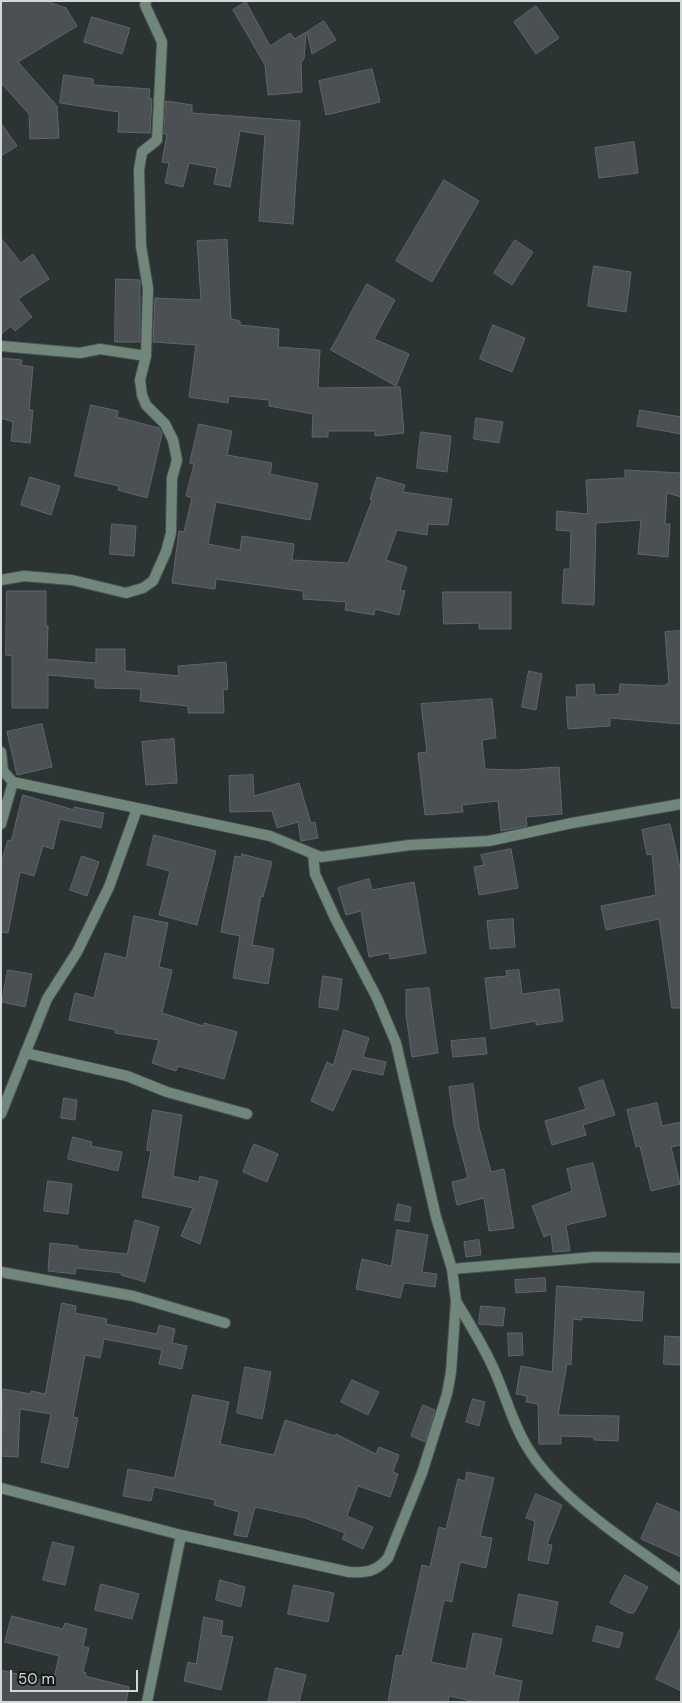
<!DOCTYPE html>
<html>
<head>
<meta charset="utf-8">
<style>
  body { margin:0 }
  #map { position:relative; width:682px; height:1703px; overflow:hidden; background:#2b3333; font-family:"DM Sans",sans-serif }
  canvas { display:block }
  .frame { position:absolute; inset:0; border:2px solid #d3d7d7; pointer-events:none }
  .scale { position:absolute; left:10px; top:1670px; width:128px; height:22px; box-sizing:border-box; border:2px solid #d3d7d7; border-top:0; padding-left:6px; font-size:15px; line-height:18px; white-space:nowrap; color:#d3d7d7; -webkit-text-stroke:4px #161a1a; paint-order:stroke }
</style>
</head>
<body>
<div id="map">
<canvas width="682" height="1703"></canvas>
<div class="frame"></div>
<div class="scale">50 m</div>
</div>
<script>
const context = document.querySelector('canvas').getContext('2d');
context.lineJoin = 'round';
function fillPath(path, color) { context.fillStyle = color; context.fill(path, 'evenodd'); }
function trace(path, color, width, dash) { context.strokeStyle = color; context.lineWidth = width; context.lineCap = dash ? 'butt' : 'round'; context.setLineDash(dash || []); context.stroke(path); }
const building = new Path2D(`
  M1,1H46L66,8L77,26L18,62L57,106L59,138L30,139L29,114L1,83Z
  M246,2L270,46L290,33L295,39L306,32L304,59L301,62L302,92L268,95L265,65L233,10Z
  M536,6L559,38L536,54L514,22Z
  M92,17L130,28L122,54L84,42Z
  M324,21L336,40L312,54L307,32Z
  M372,69L380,102L326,115L319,81Z
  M64,75L93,79V85L150,89L149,98L152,99L150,133L118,132L119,112L60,103Z
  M166,101L192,105V113L300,121L293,224L259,221L265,135L240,131L230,187L214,184L217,168L189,163L183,187L165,183L169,163L162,162L167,134H164Z
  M1,123L17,146L1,156Z
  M634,142L638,173L599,178L595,148Z
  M444,180L479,201L432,282L396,261Z
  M1,238L21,263L33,254L49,279L18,299L32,317L15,331L11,326L1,334Z
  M227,240L231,319L240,321V325L279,329L278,347L320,350L318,388L400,387L404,433L375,436V431H328V437H312L313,414L269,406V400L229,396L228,403L189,397L196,345L153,342L155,298L201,300L197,241Z
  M515,240L533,252L512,285L494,273Z
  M594,266L631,272L626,312L588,306Z
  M116,279L140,280V342H115Z
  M367,284L395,300L374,339L409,354L396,386L331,350Z
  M493,325L525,338L512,372L480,359Z
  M1,358L22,360L21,365L33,367L29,410H33L30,443L11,441L13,422L1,418Z
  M91,405L118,411L117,417L159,428L162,434L147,498L118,490L119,486L75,476Z
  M640,410L681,417V434L637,426Z
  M476,418L503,422L499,443L474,439Z
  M199,424L232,431L227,455L272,463L270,474L318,484L310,520L216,502L208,544L240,550L242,536L294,544L292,560L348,563L372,500L370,499L377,477L405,485L403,492L452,499L448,525L428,524L427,535L397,530L386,560L407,567L400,590L405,591L399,615L375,609L374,615L345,610L346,602L303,599V591L216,579L215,589L172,583L179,531L184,532L192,498L186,496L194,464L190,463Z
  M421,432L451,436L447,472L417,468Z
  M625,470L681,473V497L667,493L665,524H670L668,557L638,554L641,520L596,523L594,605L562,603L564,569H570L571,531L556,530L557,511L588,514L586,480L625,478Z
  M30,477L60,486L51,515L21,505Z
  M112,524L136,526L134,556L110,554Z
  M7,591H46V626H48L47,659L96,663V649H125V671L179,676L178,666L226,662L228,689L223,690L224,713H188V706L140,701L141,689L95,688V679L48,675V708H12V656L6,655Z
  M443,592H511V629H479V623L444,624Z
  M681,631V724L610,718V726L568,729L566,697H577L576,685L594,684L595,695L619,694L620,684L666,686V684H669L665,632Z
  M529,671L542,674L536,710L522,707Z
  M492,699L496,738L482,740L485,769L515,770L559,767L562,814L526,817L527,826L501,831L498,801L462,805L463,812L425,815L418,753L427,752L421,704Z
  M42,724L52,767L17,775L7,732Z
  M174,739L177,783L146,785L142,742Z
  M253,775L254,796L299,783L311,823L315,822L318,838L301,841L298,822L277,828L272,811L230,812L229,776Z
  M23,795L74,810V807L104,813L101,828L60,819L53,849L43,846L34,876L20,872L8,933L1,932V863L8,840L11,841Z
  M670,824L681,872V1008H672L659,919L606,930L601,906L656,895L652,854L647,855L642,830Z
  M154,835L216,851L197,925L159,915L170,871L147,865Z
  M511,849L518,888L479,895L474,867L484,865L481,855Z
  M242,854L272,862L263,897L261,896L252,945L274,949L268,984L233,978L240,936L221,932L235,856L241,857Z
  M82,856L99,862L87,896L70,890Z
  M369,879L372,890L414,882L426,953L390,959L389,953L369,957L361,911L346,915L338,888Z
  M134,916L168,923L159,967L172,970L162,1013L203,1026L204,1023L237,1032L224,1079L178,1066L176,1071L152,1063L159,1040L115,1033L116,1030L69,1020L75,993L94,998L105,953L126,958Z
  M513,919L515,947L490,949L487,921Z
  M8,970L32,974L25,1007L2,1002Z
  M519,970L522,994L559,989L563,1021L536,1025V1021L491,1029L485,978L507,976L506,971Z
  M323,976L342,979L338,1010L319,1007Z
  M429,988L438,1053L412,1057L406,1015V990Z
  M344,1030L369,1038L363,1057L386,1062L383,1075L352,1069L333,1111L311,1101L327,1062L333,1065Z
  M485,1038L487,1054L453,1057L451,1041Z
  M603,1080L615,1115L583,1125L586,1135L552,1145L545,1121L586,1109L579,1088Z
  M473,1084L479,1127L491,1172L504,1169L514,1228L489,1231L484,1198L457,1205L452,1182L468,1178L454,1125L449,1087Z
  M64,1098L77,1100L75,1120L61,1118Z
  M657,1103L662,1126L681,1122V1145L671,1147L680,1184L651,1191L640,1146L636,1147L627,1110Z
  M153,1110L182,1115L173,1176L199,1182L200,1176L218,1181L200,1244L181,1236L193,1208L142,1197L151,1151L147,1150Z
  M73,1137L92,1142L91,1146L122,1152L118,1171L68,1159Z
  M254,1144L278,1154L267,1182L243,1172Z
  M593,1163L606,1216L566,1225L570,1251L553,1252L551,1234L544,1237L532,1206L572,1191L567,1169Z
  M48,1181L72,1184L68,1214L44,1211Z
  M398,1204L411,1207L409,1222L395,1220Z
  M135,1220L159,1227L145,1282L121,1275L122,1273L76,1268L75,1274L48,1271L50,1243L78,1246V1249L127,1254Z
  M397,1230L428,1235L422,1272L437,1274L435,1287L404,1283L400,1298L356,1289L362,1259L391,1266Z
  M479,1240L481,1255L466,1257L464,1242Z
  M545,1278L546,1291L516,1293L515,1280Z
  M557,1286L644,1292L642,1321L582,1317V1320L573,1319L571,1365L567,1364L558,1415L619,1416L618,1441L594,1440V1437L561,1436V1444H539L538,1404L526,1402L527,1396L516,1394L521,1366L552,1372Z
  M62,1303L76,1306L75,1313L107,1319L106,1324L157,1334L159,1325L175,1329L172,1343L187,1346L182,1369L159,1364L162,1350L104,1339L100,1358L85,1355L73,1417L78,1418L68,1468L41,1462L51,1414L20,1409L18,1457L1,1456L3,1389L31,1394V1391L45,1394Z
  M481,1306L505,1308L503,1326L479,1324Z
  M508,1333H522L523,1355L509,1356Z
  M665,1336L681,1337V1365L664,1364Z
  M245,1367L271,1372L262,1419L237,1413Z
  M352,1380L379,1392L368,1415L341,1402Z
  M193,1395L229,1402L220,1444L274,1455L285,1420L335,1436L336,1434L376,1454L379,1447L399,1455L393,1472L398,1474L390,1497L358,1486L347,1516L373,1527L363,1549L342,1539L345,1533L305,1518L255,1507L247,1537L234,1535L239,1512L214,1505L215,1500L154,1487L151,1501L123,1496L128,1469L174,1478Z
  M473,1399L485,1402L479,1426L466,1422Z
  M423,1405L435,1410L425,1442L411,1436Z
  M467,1472L494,1478L480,1536L492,1538L486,1568L460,1562L452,1602L444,1600L431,1662L466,1669L473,1633L502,1639L494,1675L522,1681L518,1702H476L449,1696L448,1702H388L396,1655L402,1656L422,1565L430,1567L439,1527L446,1529L458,1479L465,1481Z
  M536,1494L562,1505L547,1544L552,1545L548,1564L528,1560L535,1521L526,1518Z
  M657,1503L681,1513V1557L641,1539Z
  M53,1542L74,1547L65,1585L43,1580Z
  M625,1575L648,1587L634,1613H629L610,1603Z
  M220,1580L245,1587L241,1607L216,1600Z
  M101,1584L139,1594L132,1619L95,1610Z
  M294,1585L334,1593L328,1622L288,1614Z
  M519,1594L558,1602L552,1634L513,1626Z
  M12,1616L63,1629L65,1623L87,1629L83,1646L89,1648L83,1672L86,1673L85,1676L129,1687L126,1702H1V1670L53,1683L59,1656L5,1642Z
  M204,1617L223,1621L221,1635L233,1637L221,1690L184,1681L188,1662L196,1664Z
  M597,1626L623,1633L619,1648L593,1641Z
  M681,1627V1691L656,1679Z
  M276,1668L306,1675L299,1702H268Z`);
const minor = new Path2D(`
  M1,346L80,353L100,349L146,356
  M1,580L24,576L72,580L126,593L143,588L153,581L166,552L171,533L172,478L177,460L173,440L165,424L146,405L142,395L140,380L146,356L148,288L141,246L139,170L142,152L157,140L162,42L145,5L146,1
  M1,752L3,771L13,782L270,836L321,857L410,845L489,841L572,823L681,804
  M1,824L13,782
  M25,1053L127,1076L167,1092L247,1114
  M1,1114L47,999L77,952L109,887L137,809
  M452,1269L595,1257L681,1258
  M1,1272L133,1296L225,1323
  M456,1301C468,1321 481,1342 491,1363C505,1392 512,1424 529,1450C559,1499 634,1547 681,1580
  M1,1488L181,1535L349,1572C366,1573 376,1572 388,1558L422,1473L447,1394L451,1372L456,1301L452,1269L436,1217L396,1043L377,998L335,918L315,874L313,854
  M147,1702L181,1535`);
fillPath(building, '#4a5053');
trace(building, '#5f6669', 1);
trace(minor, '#495151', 12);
trace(minor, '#70887c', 10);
</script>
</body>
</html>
